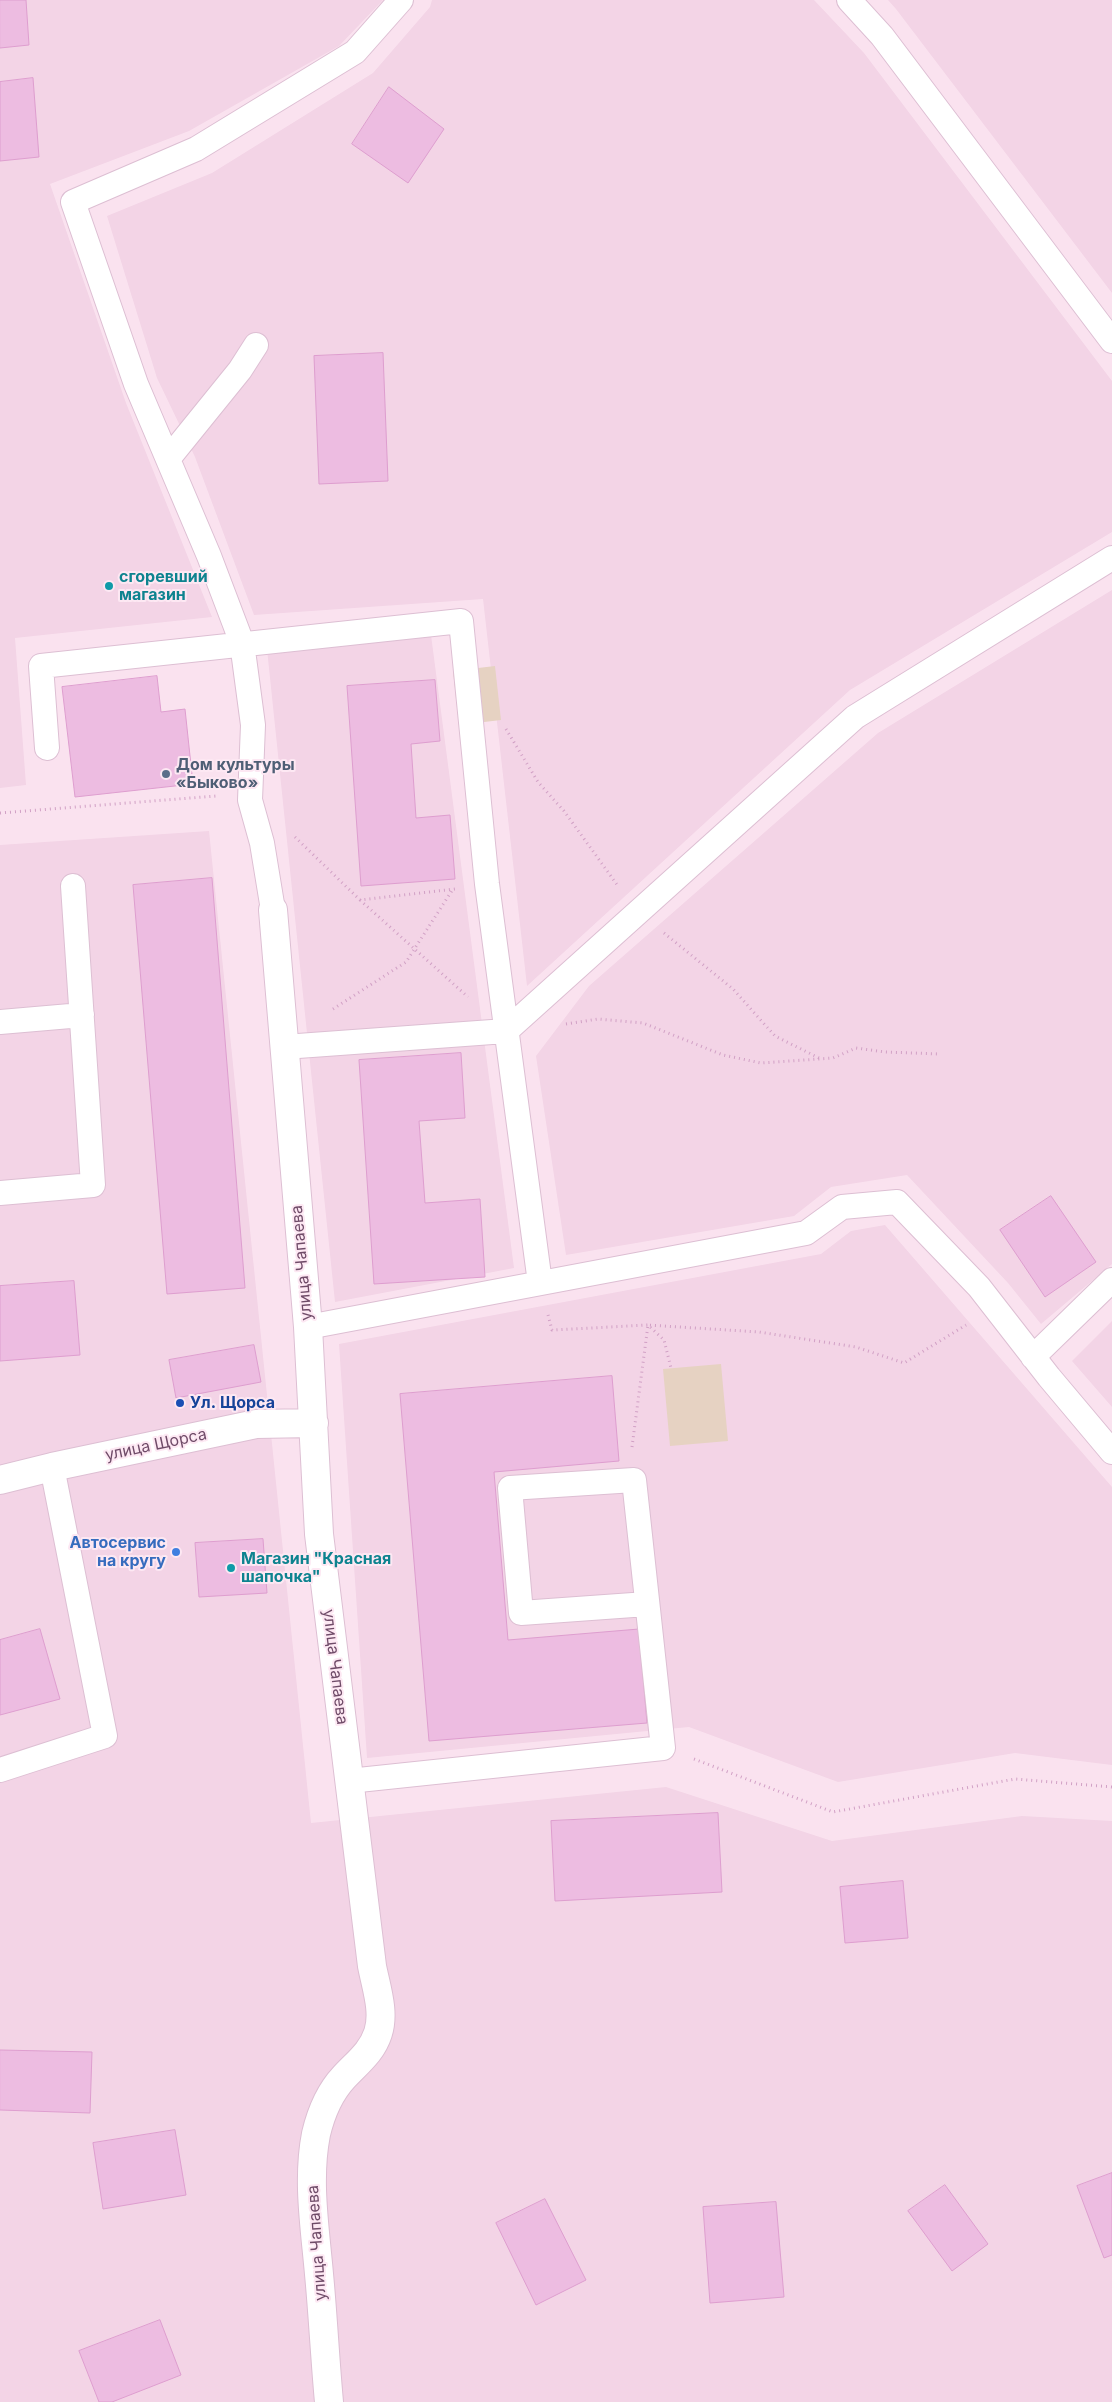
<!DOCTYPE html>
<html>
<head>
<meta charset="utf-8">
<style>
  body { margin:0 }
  canvas { display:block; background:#fae2ef }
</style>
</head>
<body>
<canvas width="1112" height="2402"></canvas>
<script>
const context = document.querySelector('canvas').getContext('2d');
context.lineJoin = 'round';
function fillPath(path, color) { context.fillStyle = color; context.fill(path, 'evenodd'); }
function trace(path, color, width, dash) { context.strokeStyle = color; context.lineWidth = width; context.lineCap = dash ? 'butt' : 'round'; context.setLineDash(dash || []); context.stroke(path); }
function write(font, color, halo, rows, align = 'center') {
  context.font = font + ' Inter,sans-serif'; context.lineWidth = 4; context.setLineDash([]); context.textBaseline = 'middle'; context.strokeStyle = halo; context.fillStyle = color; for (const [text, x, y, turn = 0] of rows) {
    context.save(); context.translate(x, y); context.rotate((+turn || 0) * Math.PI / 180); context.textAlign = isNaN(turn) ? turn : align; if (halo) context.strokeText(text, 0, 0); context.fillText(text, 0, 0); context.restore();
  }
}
const residential = new Path2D(`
  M0,0H383L339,46L189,131L50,184L126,403L212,617L15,638L26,785L0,788Z
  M432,0H814L864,53L1112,381V532L850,690L527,986L483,599L254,615L195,457L157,378L107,216L212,173L373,73L430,7Z
  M888,0H1112V293L896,9Z
  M1112,590V1264L1041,1324L1008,1283L907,1175L831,1187L794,1216L566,1255L536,1056L589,986L878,733Z
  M431,635L514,1268L335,1302L267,649Z
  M209,831L311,1823L666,1787L832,1841L1022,1816L1112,1821V2402H0V845Z
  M885,1225L1112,1487V1765L1015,1753L838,1782L689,1727L367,1758L339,1344L821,1254L851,1231Z
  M1112,1321V1407L1072,1361Z`);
const green = new Path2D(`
  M495,666L501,720L459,725L453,671Z
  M721,1364L728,1441L670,1446L663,1369Z`);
const building = new Path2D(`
  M0,0H26L29,45L0,48Z
  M33,78L39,157L0,161V82Z
  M389,87L444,129L408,183L352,144Z
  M383,353L388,481L319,484L314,356Z
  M157,676L161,712L185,709L193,784L75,797L62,687Z
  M435,680L440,741L411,744L416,818L450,815L455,879L361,886L347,686Z
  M212,878L245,1288L167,1294L133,885Z
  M461,1053L465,1118L419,1121L425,1203L480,1199L485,1277L374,1284L359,1060Z
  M1051,1196L1096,1262L1045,1297L1000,1230Z
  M74,1281L80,1355L0,1361V1286Z
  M254,1345L261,1382L176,1398L169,1360Z
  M612,1376L619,1461L494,1472L508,1640L639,1629L647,1723L429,1741L400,1394Z
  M263,1539L267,1593L199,1597L195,1543Z
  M40,1629L60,1699L0,1715V1640Z
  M718,1813L722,1892L555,1901L551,1821Z
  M903,1881L908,1938L845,1943L840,1887Z
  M0,2050L92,2052L90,2113L0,2110Z
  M175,2130L186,2195L103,2209L93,2143Z
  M1112,2173V2255L1104,2258L1077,2186Z
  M945,2185L988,2244L952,2271L908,2211Z
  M545,2199L586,2280L536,2305L496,2223Z
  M776,2202L784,2297L710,2303L703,2207Z
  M160,2320L181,2375L112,2402H99L79,2351Z`);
const path = new Path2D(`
  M506,729L538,782L564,811L618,886
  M0,813L216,796
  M295,837L360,900L455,889
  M360,900L468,997
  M664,933L733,989L775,1036L821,1059
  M333,1009L406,962L453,889
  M566,1024L598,1019L643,1023L723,1055L761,1063L833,1058L856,1048L885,1052L940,1054
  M548,1315L552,1330L648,1325L664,1340L671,1368
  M632,1447L648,1325L759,1332L856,1347L904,1363L966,1325
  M694,1759L833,1812L1015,1779L1112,1787`);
const lane = new Path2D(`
  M849,0L882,36L1112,341
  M168,459L240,370L256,345
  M47,748L41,666L461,621L487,884L540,1283
  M273,910L262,843L250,800L253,725L242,643L209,556L136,384L73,202L196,149L355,52L401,0
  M0,1022L82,1015
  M284,1047L506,1031L855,717L1112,558
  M0,1193L93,1185L73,886
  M308,1327L806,1233L842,1207L897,1202L979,1287L1049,1377L1112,1452
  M1033,1357L1112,1280
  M0,1770L105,1736L52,1467
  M349,1781L663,1748L634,1480L510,1488L521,1613L647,1604`);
const street = new Path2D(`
  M273,910L308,1327L319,1534L372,1966C376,1987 385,2012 378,2033C372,2052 357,2063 344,2077C329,2093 321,2113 316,2134C307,2180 315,2228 319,2274C323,2316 325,2359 329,2402
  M0,1480L52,1467L256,1424L314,1423`);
const markers = [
  [109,586,5,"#0f9aa8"],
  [166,774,5,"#5c6f8a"],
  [180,1403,5,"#1a4fb4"],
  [176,1552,5,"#3f7fe0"],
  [231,1568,5,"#0f9aa8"]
];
const cultureNames = [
  ["сгоревший",119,577],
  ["магазин",119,595],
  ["Магазин \"Красная",241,1559],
  ["шапочка\"",241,1577]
];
const serviceNames = [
  ["Дом культуры",176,765],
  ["«Быково»",176,783]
];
const streetNames = [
  ["улица Чапаева",302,1263,-95],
  ["улица Щорса",156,1445,-12],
  ["улица Чапаева",335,1667,83],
  ["улица Чапаева",317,2243,-94]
];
const transitNames = [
  ["Ул. Щорса",190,1403]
];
const shopNames = [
  ["Автосервис",166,1543],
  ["на кругу",166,1561]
];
fillPath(residential, '#f3d4e6');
fillPath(green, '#e6d2c2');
fillPath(building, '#edbce1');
trace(building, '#de9ecf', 1);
trace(lane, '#ddbfd3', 26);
trace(street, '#ddbfd3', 30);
trace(path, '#d1a0c5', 3, [1, 4]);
trace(lane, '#fff', 24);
trace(street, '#fff', 28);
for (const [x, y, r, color] of markers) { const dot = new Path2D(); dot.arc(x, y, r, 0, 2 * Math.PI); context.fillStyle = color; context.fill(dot); trace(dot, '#fde8f3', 2); }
write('bold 16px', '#0d838f', '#fde8f3', cultureNames, 'left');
write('bold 16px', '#4e5e75', '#fde8f3', serviceNames, 'left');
write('16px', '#6f4b68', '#fde8f3', streetNames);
write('bold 16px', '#164399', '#fde8f3', transitNames, 'left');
write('bold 16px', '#366cbe', '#fde8f3', shopNames, 'right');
</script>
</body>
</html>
